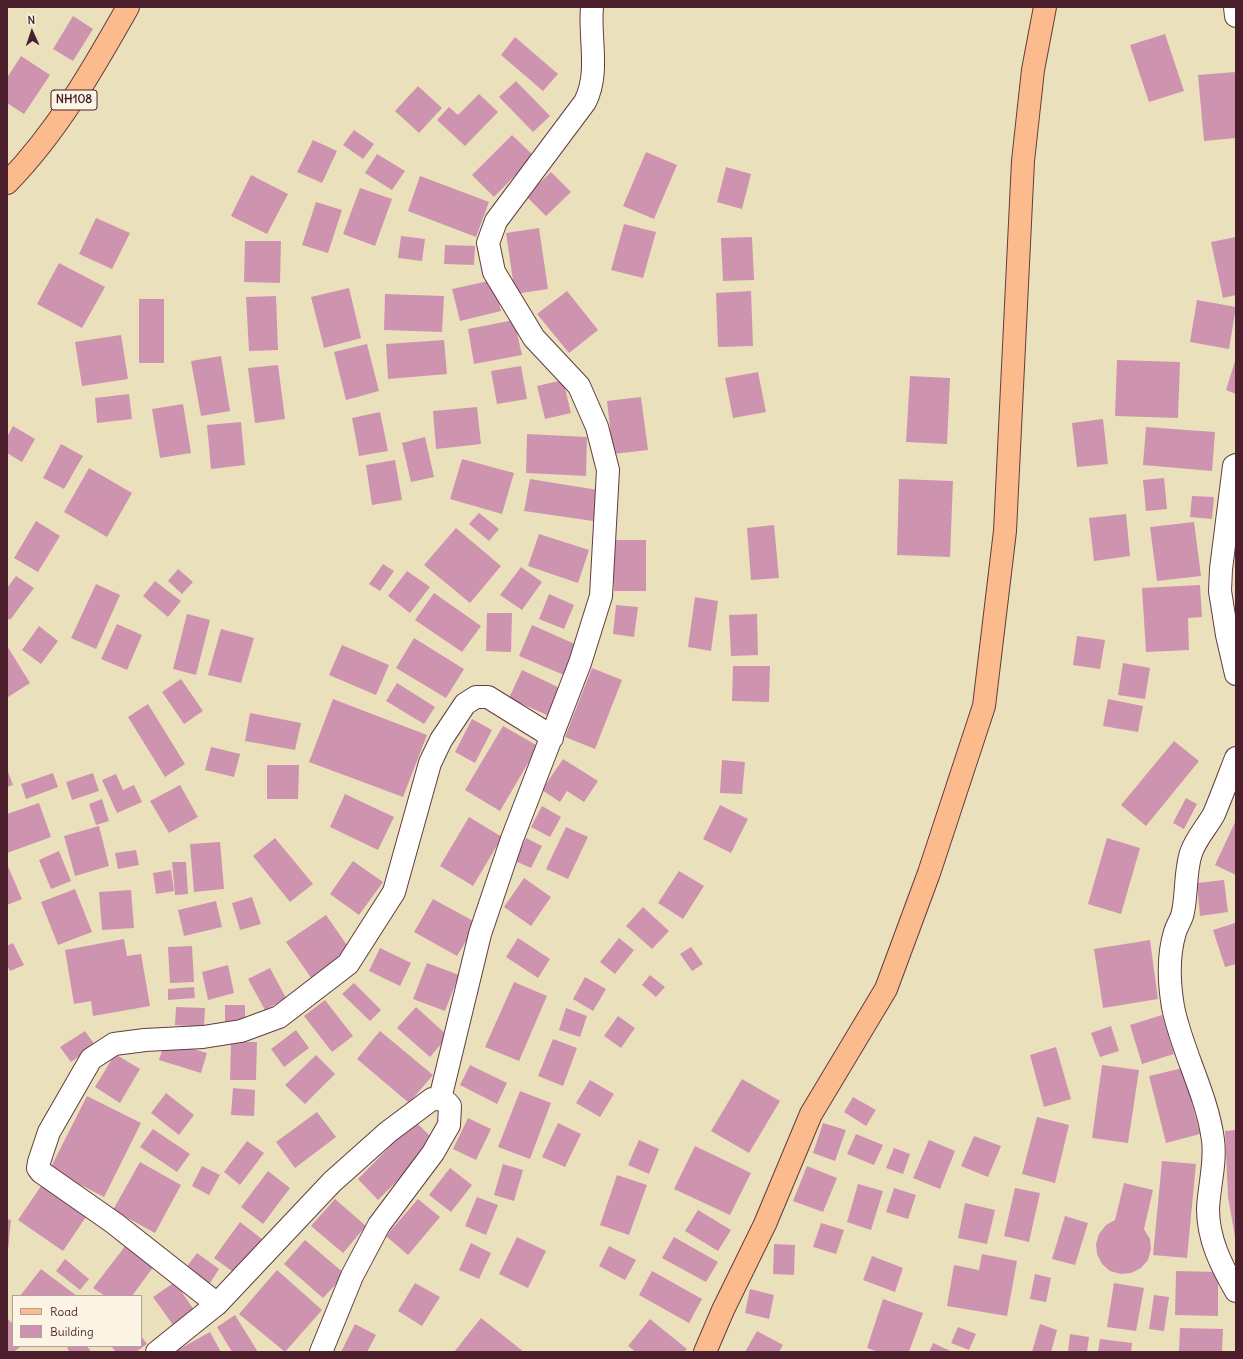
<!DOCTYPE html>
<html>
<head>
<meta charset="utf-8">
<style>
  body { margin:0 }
  #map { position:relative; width:1243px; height:1359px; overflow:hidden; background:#ebe0bc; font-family:Delius,sans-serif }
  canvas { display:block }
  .frame { position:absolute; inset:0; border:8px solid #4a1f2b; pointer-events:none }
  .legend { position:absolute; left:12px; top:1295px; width:130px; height:52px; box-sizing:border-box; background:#fcf5e5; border:1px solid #b59f9b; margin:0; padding:5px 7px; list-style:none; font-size:12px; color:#4a1f2b }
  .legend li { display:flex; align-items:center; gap:8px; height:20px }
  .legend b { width:20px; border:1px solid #b59f9b }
  .north { position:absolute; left:12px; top:12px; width:40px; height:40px; -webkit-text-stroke:3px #fcf5e5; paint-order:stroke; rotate:357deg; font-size:11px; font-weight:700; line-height:16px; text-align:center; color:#4a1f2b }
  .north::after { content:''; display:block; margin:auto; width:14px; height:18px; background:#4a1f2b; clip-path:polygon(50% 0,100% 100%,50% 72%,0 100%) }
</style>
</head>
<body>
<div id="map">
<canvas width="1243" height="1359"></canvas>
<div class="frame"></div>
<ul class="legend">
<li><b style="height:5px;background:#fbbb8c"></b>Road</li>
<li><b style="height:11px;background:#ce94af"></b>Building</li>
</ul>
<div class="north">N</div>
</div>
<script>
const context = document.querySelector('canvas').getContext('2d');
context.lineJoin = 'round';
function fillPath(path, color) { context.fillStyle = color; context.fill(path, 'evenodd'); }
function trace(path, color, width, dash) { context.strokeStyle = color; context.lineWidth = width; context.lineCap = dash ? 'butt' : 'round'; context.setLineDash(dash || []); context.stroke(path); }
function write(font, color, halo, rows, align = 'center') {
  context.font = font + ' Delius,sans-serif'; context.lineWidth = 3; context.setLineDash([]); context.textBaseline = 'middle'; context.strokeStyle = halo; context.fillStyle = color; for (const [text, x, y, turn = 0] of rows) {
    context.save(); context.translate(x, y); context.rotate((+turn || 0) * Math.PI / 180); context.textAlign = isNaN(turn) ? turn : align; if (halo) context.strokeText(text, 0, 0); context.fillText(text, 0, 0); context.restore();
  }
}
const building = new Path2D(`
  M73,16L93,29L73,61L53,49Z
  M1165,34L1184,91L1149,102L1130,45Z
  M515,37L558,74L543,91L501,55Z
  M21,56L50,75L24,114L7,103V78Z
  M1236,72V138L1204,141L1198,75Z
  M516,81L550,116L533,132L499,97Z
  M418,86L442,108L419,133L395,111Z
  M479,94L498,112L465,146L437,120L449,107L458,115Z
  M354,130L374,144L363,159L343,145Z
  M512,135L534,156L494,197L472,175Z
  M313,140L337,151L322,183L297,172Z
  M646,152L677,165L654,219L623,206Z
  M377,154L405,171L392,190L365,173Z
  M726,167L751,174L742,209L717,202Z
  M551,172L571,192L546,216L526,196Z
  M251,175L288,194L267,234L231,216Z
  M420,176L489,202L476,237L408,211Z
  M360,188L392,199L375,246L343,234Z
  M316,202L342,210L328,253L302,245Z
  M96,218L130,233L112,269L79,254Z
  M624,224L656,232L643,278L611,270Z
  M539,228L548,289L515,294L506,233Z
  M401,236L425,239L422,261L398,258Z
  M752,237L754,280L723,281L721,238Z
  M1236,237V295L1223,298L1211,242Z
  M245,241H281L280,283L244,282Z
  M445,245L475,246L474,265L444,264Z
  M59,263L105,287L82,328L37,304Z
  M493,280L501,311L460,321L452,289Z
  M349,288L361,338L324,348L311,297Z
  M567,291L598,330L569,353L537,314Z
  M751,291L753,346L718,347L716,293Z
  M385,294L444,296L442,332L384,330Z
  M276,296L278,350L249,351L246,297Z
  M139,299H164V363H139Z
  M1197,300L1236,307L1229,349L1190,342Z
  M514,320L522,355L474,364L468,329Z
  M121,335L128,379L82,386L75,342Z
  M444,340L447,374L388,379L386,344Z
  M367,344L379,391L346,400L334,352Z
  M221,356L230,411L201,416L191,361Z
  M1236,358V394L1226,390Z
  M1117,360L1180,362L1178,418L1115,416Z
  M278,365L285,419L255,423L248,368Z
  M521,366L527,399L497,404L491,371Z
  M758,372L766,412L733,418L725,378Z
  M910,376L950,378L947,444L906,442Z
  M563,380L571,413L545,419L537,386Z
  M129,394L132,419L97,423L95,398Z
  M641,397L648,450L613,454L607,401Z
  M183,404L191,453L160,458L152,409Z
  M477,407L481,444L436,449L433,411Z
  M380,412L388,451L359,456L352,418Z
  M1103,419L1108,464L1077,467L1072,423Z
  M241,422L245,465L211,469L207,425Z
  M13,426L35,439L22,462L7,453V437Z
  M1146,427L1215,432L1212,471L1143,465Z
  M527,434L587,437L586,476L526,473Z
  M425,437L434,477L411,482L402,443Z
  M61,444L83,456L64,489L43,478Z
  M462,459L514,473L502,514L450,499Z
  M395,460L402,500L372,505L366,465Z
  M89,468L132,493L107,537L64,512Z
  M1164,478L1167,509L1146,511L1143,480Z
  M530,479L598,490L593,521L524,511Z
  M899,479L953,481L950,557L897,555Z
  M1192,496L1214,497L1212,519L1190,517Z
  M479,513L499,529L489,541L469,524Z
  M1126,514L1130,556L1094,561L1089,518Z
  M36,521L60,536L38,572L14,558Z
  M1194,522L1201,576L1157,581L1150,527Z
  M774,525L779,578L751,580L747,528Z
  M456,528L501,566L470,603L424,565Z
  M539,534L589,550L578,583L528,566Z
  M614,540H646V591H614Z
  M383,564L394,571L380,591L369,584Z
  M521,567L542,582L522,610L500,595Z
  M178,569L193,582L182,594L168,581Z
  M407,571L430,587L410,613L388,596Z
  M16,576L34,588L10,620L7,618V588Z
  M155,581L181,601L168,617L143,596Z
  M96,584L120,595L96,649L71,638Z
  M1200,585L1202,617L1188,618L1189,650L1146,652L1142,588Z
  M434,593L481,626L462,652L415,620Z
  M549,594L574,605L564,629L539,619Z
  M695,597L718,601L711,651L688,647Z
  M616,605L638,607L634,637L613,634Z
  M487,613H512L511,652L486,651Z
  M187,614L210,620L196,675L173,669Z
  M757,614L758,655L731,656L729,615Z
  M117,624L142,635L127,670L101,659Z
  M532,625L577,645L564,675L519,656Z
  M39,626L58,641L41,664L22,650Z
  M221,629L254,638L241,683L208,675Z
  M1077,636L1105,640L1100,669L1073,665Z
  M414,638L464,669L446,698L396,668Z
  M342,645L389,665L376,695L329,675Z
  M7,646L30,683L8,697L7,695Z
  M1123,663L1150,668L1145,699L1118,695Z
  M733,666H770L769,702L732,701Z
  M592,668L622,680L595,749L565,737Z
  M522,670L562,689L549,716L509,698Z
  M181,679L203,711L184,724L162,692Z
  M397,683L435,707L424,724L386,701Z
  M333,699L427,735L403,797L309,762Z
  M1108,699L1143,706L1138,732L1103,726Z
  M148,704L185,764L165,777L128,717Z
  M250,713L301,723L295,750L245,741Z
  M472,719L492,730L475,763L455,752Z
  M503,726L538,746L500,811L465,790Z
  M1174,741L1199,761L1146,826L1121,805Z
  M211,747L240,754L234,777L205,770Z
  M563,759L598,781L584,802L567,791L560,802L542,790Z
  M722,760L745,762L742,794L720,793Z
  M267,765H299L298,799H267Z
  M7,769L13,785L7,787Z
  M53,773L58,787L26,799L21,784Z
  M93,773L99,791L72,800L66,782Z
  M116,774L123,790L134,785L142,802L117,813L102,780Z
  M180,785L198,817L169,833L150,801Z
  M345,794L394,817L378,850L330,827Z
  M1186,798L1197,804L1184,829L1173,823Z
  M102,799L109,821L96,825L89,804Z
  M39,803L51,837L7,853V814Z
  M720,805L748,819L731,853L703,839Z
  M542,806L561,817L550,837L531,827Z
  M469,817L502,837L473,886L440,866Z
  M1236,820V875L1215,865Z
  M99,826L109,866L75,876L64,836Z
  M566,827L588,837L568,879L546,869Z
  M275,838L313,884L290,902L253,856Z
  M526,838L542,846L531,868L515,861Z
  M1107,838L1140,848L1121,914L1088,904Z
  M220,842L224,889L194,892L190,844Z
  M136,850L139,865L118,869L115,853Z
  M59,851L71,881L51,889L39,860Z
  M353,861L383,882L359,915L330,894Z
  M172,862H186L188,894L175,895Z
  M7,864L22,899L7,905Z
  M171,870L174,891L156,894L153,873Z
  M679,871L704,886L683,919L658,903Z
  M524,878L551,897L531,926L504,907Z
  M1224,880L1228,912L1200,916L1197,883Z
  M75,889L92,932L58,945L41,902Z
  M131,890L134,928L102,930L99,892Z
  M252,897L261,924L240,930L232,903Z
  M433,899L477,923L457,956L414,932Z
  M216,901L222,927L184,936L178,910Z
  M643,907L669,931L652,949L626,926Z
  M326,915L351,951L312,979L286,942Z
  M1235,923L1236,964L1225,967L1213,930Z
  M518,938L550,959L538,978L506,957Z
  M619,938L634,950L615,974L600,962Z
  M124,939L127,956L141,954L150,1006L93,1016L91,1001L74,1004L65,950Z
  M1150,940L1158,999L1103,1008L1094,949Z
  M13,943L24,965L10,971L7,965V946Z
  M192,946L194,982L170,983L168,947Z
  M691,947L703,964L692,971L680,954Z
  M380,948L411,963L400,986L369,971Z
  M427,963L459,975L445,1011L413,999Z
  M228,965L234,993L208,1000L202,972Z
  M270,968L286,998L265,1010L248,979Z
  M650,975L665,987L656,997L642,985Z
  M585,977L606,989L593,1011L573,999Z
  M514,982L547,996L519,1061L485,1047Z
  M354,983L381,1010L370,1021L342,994Z
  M194,987L195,998L168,1000V989Z
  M325,1000L353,1036L332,1052L304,1016Z
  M225,1005H245V1026H225Z
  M176,1007L205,1008L204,1027L175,1025Z
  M416,1007L448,1036L430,1057L397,1028Z
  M566,1008L587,1016L580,1037L559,1030Z
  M1162,1015L1174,1054L1142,1064L1130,1025Z
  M618,1016L635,1028L621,1048L604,1036Z
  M1111,1026L1119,1051L1100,1057L1091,1033Z
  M296,1030L309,1048L284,1067L271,1049Z
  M85,1031L95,1045L71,1062L60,1047Z
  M380,1031L433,1075L409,1103L357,1059Z
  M553,1039L577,1048L563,1086L538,1076Z
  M165,1041L207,1053L201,1073L159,1060Z
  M231,1042H257L256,1080H230Z
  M1056,1047L1071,1099L1044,1107L1030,1055Z
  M115,1054L140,1069L120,1103L95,1087Z
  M316,1055L335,1074L305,1104L285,1085Z
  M470,1065L507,1083L497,1104L460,1085Z
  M1102,1065L1139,1070L1128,1143L1092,1138Z
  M1183,1068L1200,1134L1166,1143L1149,1076Z
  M742,1079L780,1101L749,1153L711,1131Z
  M590,1080L614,1094L600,1117L576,1103Z
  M233,1088L255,1090L254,1116L231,1115Z
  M520,1091L551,1103L530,1159L498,1147Z
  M166,1093L194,1115L179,1135L151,1113Z
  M87,1096L141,1123L104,1197L50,1169Z
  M853,1097L876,1110L866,1126L844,1112Z
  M317,1112L336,1137L295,1168L276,1142Z
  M1037,1117L1069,1125L1055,1183L1022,1174Z
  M468,1118L491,1129L476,1160L453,1149Z
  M415,1121L436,1142L378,1200L358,1179Z
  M558,1123L581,1134L565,1167L542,1157Z
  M823,1123L846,1130L835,1161L813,1153Z
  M153,1129L190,1154L177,1172L140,1147Z
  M1236,1130V1236L1235,1237L1228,1197L1225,1131Z
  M856,1134L883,1145L874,1165L847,1154Z
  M974,1136L1001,1146L988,1177L961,1166Z
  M639,1140L659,1149L649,1174L628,1165Z
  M929,1140L955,1151L940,1189L913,1178Z
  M247,1141L264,1153L240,1185L224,1172Z
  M695,1146L751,1173L730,1215L674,1189Z
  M894,1148L910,1154L903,1174L886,1168Z
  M1162,1161L1196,1164L1187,1258L1153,1255Z
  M140,1162L181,1185L155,1233L113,1210Z
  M503,1164L523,1170L514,1201L494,1195Z
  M202,1166L220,1175L209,1195L192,1186Z
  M807,1166L837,1178L823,1212L793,1201Z
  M450,1168L472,1185L451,1212L429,1195Z
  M268,1171L290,1188L263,1224L241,1207Z
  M617,1175L647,1185L629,1235L600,1225Z
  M43,1183L88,1214L63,1251L18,1220Z
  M1124,1183L1153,1190L1144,1229L1150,1239L1151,1249L1148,1260L1141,1268L1131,1273L1121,1274L1110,1271L1102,1264L1097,1254L1096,1244L1099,1234L1106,1225L1115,1220Z
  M858,1184L883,1191L871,1230L847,1222Z
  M894,1188L916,1195L908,1219L886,1212Z
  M1015,1188L1040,1193L1029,1242L1004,1236Z
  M477,1197L498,1205L486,1235L465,1226Z
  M335,1199L366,1226L343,1253L311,1226Z
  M418,1199L440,1217L408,1255L386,1236Z
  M965,1203L995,1210L987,1244L958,1238Z
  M698,1210L731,1230L718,1251L685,1231Z
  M1065,1216L1088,1223L1075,1265L1052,1259Z
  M7,1219L11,1220L8,1250H7Z
  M240,1222L262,1239L236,1274L214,1258Z
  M821,1223L844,1230L836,1254L813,1247Z
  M517,1237L546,1251L528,1288L499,1274Z
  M674,1237L718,1262L706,1282L662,1258Z
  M305,1240L345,1274L323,1298L284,1264Z
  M471,1243L491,1253L479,1279L459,1270Z
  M774,1244L795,1245L794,1275L773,1274Z
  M126,1245L154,1266L132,1296H105L93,1288Z
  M609,1246L636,1260L625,1280L599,1266Z
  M197,1253L219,1269L208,1286L185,1269Z
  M982,1254L1017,1261L1007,1316L947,1306L954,1265L979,1270Z
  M872,1256L903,1268L895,1292L863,1280Z
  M65,1259L89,1279L80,1290L56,1271Z
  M41,1269L77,1296H20Z
  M277,1270L322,1310L285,1352L239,1314Z
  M652,1271L702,1299L689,1323L639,1295Z
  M1176,1271L1218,1272V1316L1175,1315Z
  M1035,1274L1051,1278L1046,1302L1030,1299Z
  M175,1282L194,1310L173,1325L153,1297Z
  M415,1283L440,1297L422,1326L398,1311Z
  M1114,1283L1144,1288L1136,1331L1107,1327Z
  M750,1289L774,1295L769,1319L745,1313Z
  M1154,1295L1169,1297L1164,1331L1149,1329Z
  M883,1299L923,1313L909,1352H879L867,1348Z
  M235,1315L258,1352H232L217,1327Z
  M7,1318L13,1324V1346H21L14,1352H7Z
  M481,1318L524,1352H454Z
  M650,1319L687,1349L684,1352H636L628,1346Z
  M355,1324L376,1335L367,1352H341Z
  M1040,1324L1057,1330L1051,1352H1032Z
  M958,1327L976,1334L969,1350L951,1343Z
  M1180,1328L1223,1329L1222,1352H1179Z
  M757,1331L783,1345L779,1352H745Z
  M210,1332L221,1352H174Z
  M1070,1334L1089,1337L1087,1352H1068Z
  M141,1336L147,1344L136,1352H116L111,1346H141Z
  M1100,1339L1132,1343L1131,1352H1098Z
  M933,1343L953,1352H929Z
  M69,1346H87L91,1352H70L67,1348Z`);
const street = new Path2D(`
  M1235,7L1236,16
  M1236,465L1234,466L1221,569L1220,591L1227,635L1236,674
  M1236,758C1229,776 1222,795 1214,814C1207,827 1196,838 1191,853C1185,871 1187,893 1183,912C1182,919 1177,925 1175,932C1168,955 1169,983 1173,1007C1182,1052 1207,1094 1213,1140C1216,1163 1209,1186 1208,1209C1208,1239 1221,1265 1236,1291
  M440,1099L480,934L512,839L580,663L601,596L608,470L597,427L579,386L534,338L494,272L488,243L496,221L585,102C600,73 589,38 592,7
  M217,1304L114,1223L41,1172L38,1168L39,1162L49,1132L91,1059L114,1044L145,1040L203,1037L241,1031L279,1017L348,964L394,892L430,763L441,740L465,704L476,697H488L543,731L552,738
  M157,1352L217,1304L332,1182L388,1132L432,1099C440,1099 445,1099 450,1106L449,1125L433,1153L379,1225L352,1276L321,1352`);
const primary = new Path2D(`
  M705,1352L723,1310L765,1224L811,1114L886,989L929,873L984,706L1005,531L1023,161L1033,70L1045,7`);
const highway = new Path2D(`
  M7,183C57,132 93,69 128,7`);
const shields = [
  [74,100,46]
];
const shieldNames = [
  ["NH108",74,100]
];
fillPath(building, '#ce94af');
trace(street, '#623c41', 24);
trace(primary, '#623c41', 24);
trace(highway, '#623c41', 24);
trace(street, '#fff', 22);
trace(primary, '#fbbb8c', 22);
trace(highway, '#fbbb8c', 22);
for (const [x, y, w] of shields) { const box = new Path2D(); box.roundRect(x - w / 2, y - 10, w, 20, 3); context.fillStyle = '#fcf5e5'; context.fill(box); trace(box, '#4a1f2b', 1); }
write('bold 12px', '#4a1f2b', null, shieldNames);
</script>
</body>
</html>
